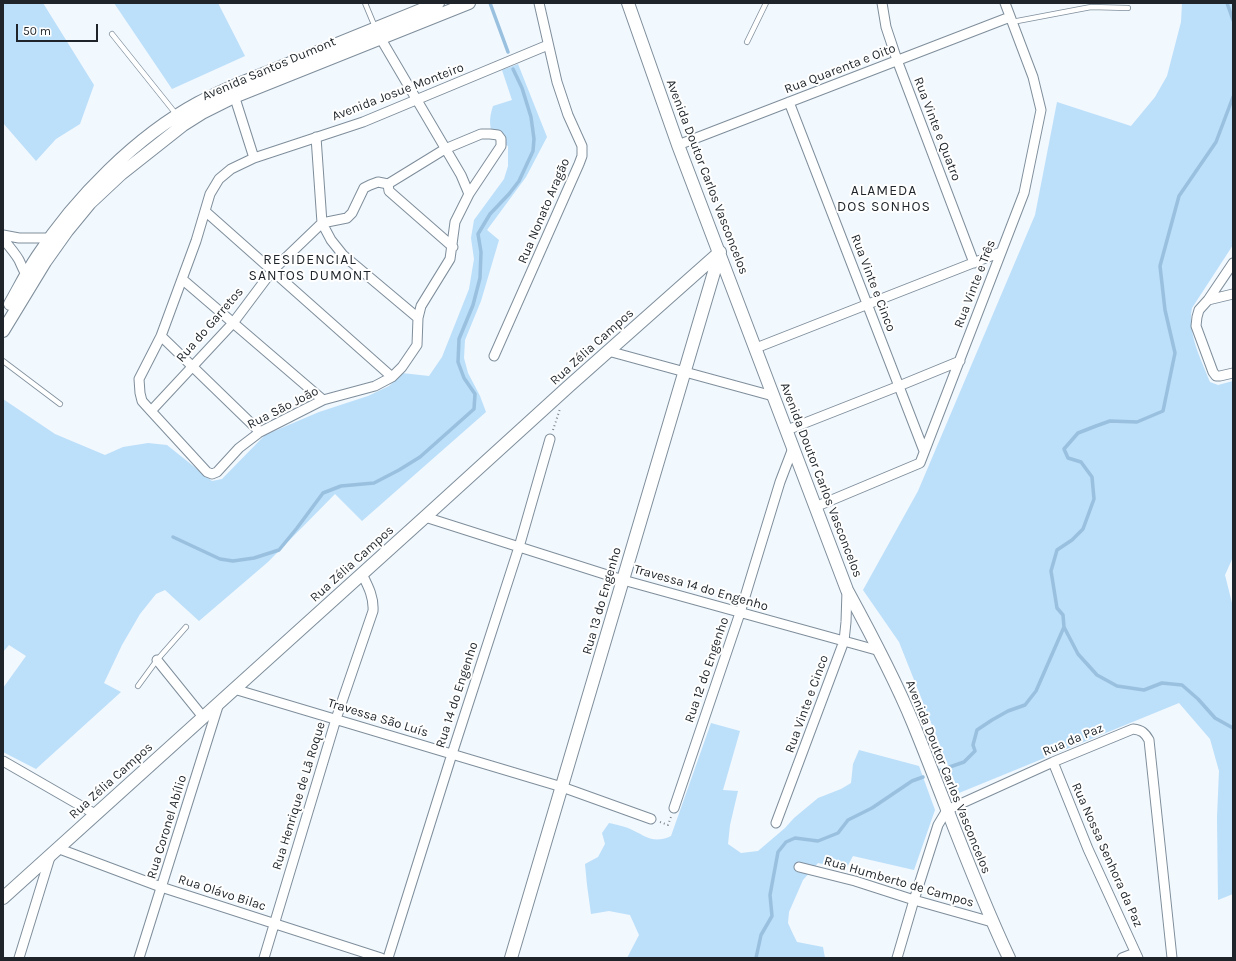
<!DOCTYPE html>
<html>
<head>
<meta charset="utf-8">
<style>
  body { margin:0 }
  #map { position:relative; width:1236px; height:961px; overflow:hidden; background:#f1f8fe; font-family:Karla,sans-serif }
  canvas { display:block }
  .frame { position:absolute; inset:0; border:4px solid #1e2429; pointer-events:none }
  .scale { position:absolute; left:16px; top:24px; width:82px; height:18px; box-sizing:border-box; border:2px solid #1e2429; border-top:0; padding-left:5px; font-size:12px; line-height:14px; white-space:nowrap; color:#1e2429; -webkit-text-stroke:3px #fff; paint-order:stroke }
</style>
</head>
<body>
<div id="map">
<canvas width="1236" height="961"></canvas>
<div class="frame"></div>
<div class="scale">50 m</div>
</div>
<script>
const context = document.querySelector('canvas').getContext('2d');
context.lineJoin = 'round';
function fillPath(path, color) { context.fillStyle = color; context.fill(path, 'evenodd'); }
function trace(path, color, width, dash) { context.strokeStyle = color; context.lineWidth = width; context.lineCap = dash ? 'butt' : 'round'; context.setLineDash(dash || []); context.stroke(path); }
function write(font, color, halo, rows, align = 'center') {
  context.font = font + ' Karla,sans-serif'; context.lineWidth = 4; context.setLineDash([]); context.textBaseline = 'middle'; context.strokeStyle = halo; context.fillStyle = color; for (const [text, x, y, turn = 0] of rows) {
    context.save(); context.translate(x, y); context.rotate((+turn || 0) * Math.PI / 180); context.textAlign = isNaN(turn) ? turn : align; if (halo) context.strokeText(text, 0, 0); context.fillText(text, 0, 0); context.restore();
  }
}
const green = new Path2D(`
  M3,3H43L94,85L80,124L56,139L36,161L3,123Z
  M114,3H218L245,56L172,89Z
  M1182,3H1233V245L1192,308C1187,333 1201,359 1210,382L1218,385L1233,381V557L1225,575L1233,607V894L1218,900L1217,817L1219,771L1210,739L1179,703L959,793L899,642L863,590L918,491L1035,215L1057,102L1131,126L1155,97L1167,76L1181,22Z
  M518,64L547,137L526,177L487,230L499,240L481,301L465,340L464,358L468,373L480,396L486,412L362,521L335,494L268,562L199,621L165,590L156,594L140,614L122,645L104,683L121,692L36,769L3,752V688L26,656L9,645L3,652V399L55,434L105,455L123,447L148,443L167,445L212,481L222,479L265,435L319,412L368,396L389,386L402,373L429,376L442,357L469,289L474,259L471,238L474,220L504,179L508,166V146C505,144 499,143 497,140C488,130 489,118 493,106L512,100L502,70Z
  M711,723L740,731L723,790L738,791L730,825L728,844L741,853L758,851L785,828L794,818L818,798L841,789L851,783L853,764L859,750L919,766L935,810L914,870L853,856L846,869L818,863L803,880L789,912L788,923L793,934L797,942L823,947L825,958H627L639,935L630,915L609,911L591,914L587,885L585,864L598,857L605,844L602,833L609,823C615,824 622,826 628,828C645,835 652,845 671,836Z`);
const stream = new Path2D(`
  M490,3L508,52
  M1227,3L1233,20
  M173,537L220,559L233,561L254,558L279,550L297,528L323,493L341,486L374,483L399,470L420,457L474,409L475,394L464,378L458,362L459,339L473,305L480,278L481,252L478,234L490,214L509,194L519,181L533,151L534,139L531,117L522,88L513,69
  M1064,627L1078,654L1097,675L1117,686L1144,690L1162,683L1182,685L1198,699L1215,718L1233,728
  M941,770L964,762L975,751L973,745L977,730L992,720L1008,711L1025,705L1036,691L1064,627L1063,615L1057,608L1051,571L1057,550L1072,540L1083,529L1094,499L1092,477L1081,462L1068,458L1064,449L1078,433L1096,426L1110,421L1137,422L1163,411L1175,353L1165,310L1160,266L1179,196L1216,142L1233,97
  M756,958L761,935L772,916L770,895L778,852L786,842L795,838L818,841L838,833L848,820L872,808L912,781L923,777`);
const path = new Path2D(`
  M553,430L560,409
  M660,822L668,825L671,817`);
const lane = new Path2D(`
  M365,3L375,27
  M1012,22L1091,7L1128,8
  M112,34L176,114
  M747,42L766,3
  M3,361L60,404
  M138,686L157,660L186,627`);
const street = new Path2D(`
  M882,3L886,27L897,60L974,263
  M378,34L461,175L469,194
  M233,92L254,158
  M789,102L924,451
  M316,137L322,223L331,240L343,255L418,318
  M678,145L1010,17
  M388,184L389,191L453,247
  M205,211L392,377
  M3,235L19,238H50L54,240
  M3,239C9,246 15,253 19,260C22,266 24,274 29,277
  M1233,263L1208,300L1199,310L1197,317L1196,326L1213,372L1216,376H1220L1233,373
  M182,279L323,400
  M1208,300L1233,294
  M161,336L260,432
  M756,348L1001,252
  M608,351L773,396
  M494,356L579,164L582,156V146L568,115L557,82L539,3
  M151,411L233,323L272,271L322,223L347,218L352,213L364,188L370,185L378,182L388,184L445,149L481,134H490L498,135L501,139V146L469,194L455,222L450,259L421,306L418,318L417,345L402,367L392,377L375,386L323,400L260,432L239,448L217,472L212,474L207,472L151,411L142,401L140,393L139,379L161,336L196,241L210,194L219,179L231,169L254,158L363,122L548,45
  M787,430L899,386L960,361
  M815,507L920,463L1024,193L1041,110L1033,77L1005,3
  M425,517L623,580L880,651
  M157,660L203,717
  M234,689L562,787L651,819
  M3,761L95,814
  M1053,762L1088,849L1138,958
  M674,808L740,613L780,482L793,448
  M776,823L844,641L846,622L847,591
  M57,848L161,887L381,958
  M799,867L855,881L914,900L992,922
  M19,958L51,854
  M139,958L219,703
  M264,958L336,719L373,611C374,597 368,586 362,574
  M388,958L452,754L519,547L550,439
  M897,958L914,900L938,825L947,810L1053,762L1133,729C1142,730 1145,733 1149,740L1172,958
  M1122,958L1135,953`);
const secondary = new Path2D(`
  M628,3L678,145L847,590C871,634 894,677 913,723C945,801 973,882 1009,958
  M10,304C19,288 27,272 37,257C75,198 137,136 198,103C209,97 220,92 231,87L438,3
  M3,331L45,262L67,231L90,203L121,174L183,125L202,113L234,97L469,3
  M3,898L425,517L569,386L720,252
  M511,958L720,252`);
const streetNames = [
  ["Avenida Santos Dumont",269,69,-23],
  ["Rua Quarenta e Oito",840,69,-21],
  ["Avenida Josue Monteiro",398,92,-21],
  ["Rua Vinte e Quatro",937,129,69],
  ["Avenida Doutor Carlos Vasconcelos",707,177,69],
  ["Rua Nonato Aragão",544,211,-67],
  ["Rua Vinte e Cinco",873,283,69],
  ["Rua Vinte e Três",975,284,-69],
  ["Rua do Garretos",210,325,-49],
  ["Rua Zélia Campos",592,347,-42],
  ["Rua São João",283,408,-27],
  ["Avenida Doutor Carlos Vasconcelos",821,480,69],
  ["Rua Zélia Campos",352,564,-42],
  ["Travessa 14 do Engenho",701,588,16],
  ["Rua 13 do Engenho",602,601,-74],
  ["Rua 12 do Engenho",707,670,-71],
  ["Rua 14 do Engenho",457,695,-72],
  ["Rua Vinte e Cinco",807,704,-70],
  ["Travessa São Luís",378,718,17],
  ["Rua da Paz",1073,740,-23],
  ["Avenida Doutor Carlos Vasconcelos",948,777,68],
  ["Rua Zélia Campos",111,781,-42],
  ["Rua Henrique de Lã Roque",299,796,-73],
  ["Rua Coronel Abílio",167,827,-73],
  ["Rua Nossa Senhora da Paz",1107,855,66],
  ["Rua Humberto de Campos",899,882,16],
  ["Rua Olávo Bilac",222,893,18]
];
const neighbourhoodNames = [
  ["ALAMEDA",884,191],
  ["DOS SONHOS",884,207],
  ["RESIDENCIAL",310,260],
  ["SANTOS DUMONT",310,276]
];
fillPath(green, '#bcdffa');
trace(stream, '#99c0de', 3.5);
trace(lane, '#7f8e9b', 6);
trace(street, '#7f8e9b', 11);
trace(secondary, '#7f8e9b', 14);
trace(path, '#7e858a', 2, [1, 3]);
trace(lane, '#fff', 4.5);
trace(street, '#fff', 9);
trace(secondary, '#fff', 12);
write('13px', '#1e2429', '#fff', streetNames);
context.letterSpacing = '1px';
write('14px', '#1e2429', '#fff', neighbourhoodNames);
context.letterSpacing = '0px';
</script>
</body>
</html>
